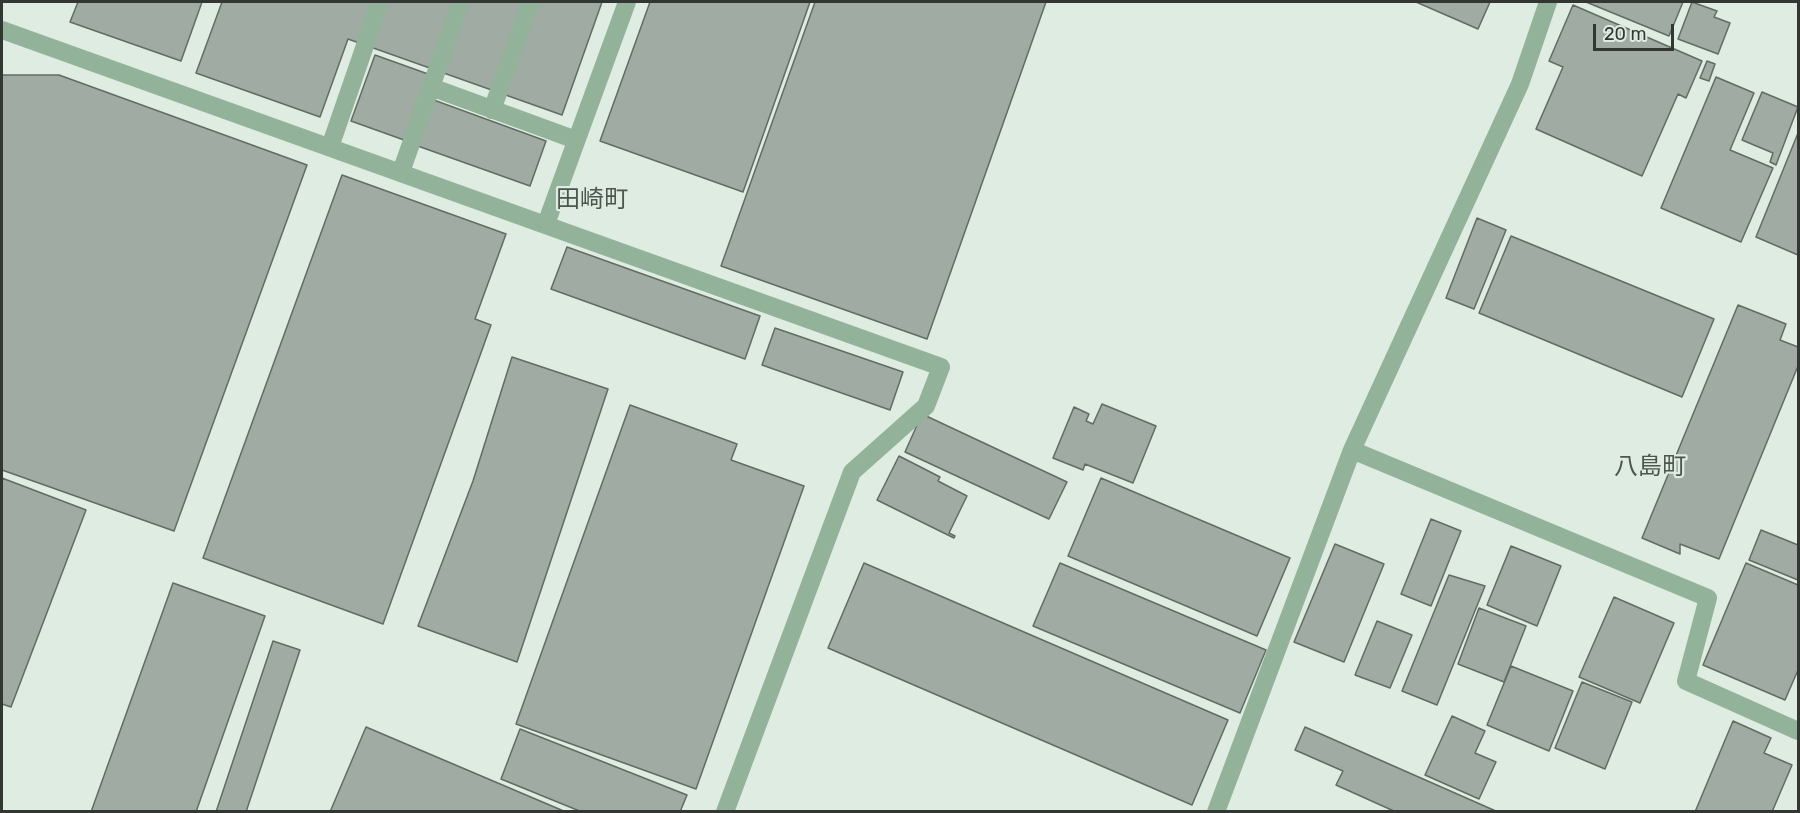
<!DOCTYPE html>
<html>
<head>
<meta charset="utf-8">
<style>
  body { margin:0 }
  #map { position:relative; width:1800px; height:813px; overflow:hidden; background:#dfece2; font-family:Rubik,sans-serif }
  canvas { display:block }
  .frame { position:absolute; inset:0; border:3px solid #323733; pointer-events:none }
  .scale { position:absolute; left:1593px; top:24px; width:81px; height:27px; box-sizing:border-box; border:3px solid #323733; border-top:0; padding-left:8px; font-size:18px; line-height:21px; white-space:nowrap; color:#323733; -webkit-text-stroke:4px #dfece2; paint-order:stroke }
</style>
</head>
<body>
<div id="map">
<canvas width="1800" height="813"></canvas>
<div class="frame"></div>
<div class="scale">20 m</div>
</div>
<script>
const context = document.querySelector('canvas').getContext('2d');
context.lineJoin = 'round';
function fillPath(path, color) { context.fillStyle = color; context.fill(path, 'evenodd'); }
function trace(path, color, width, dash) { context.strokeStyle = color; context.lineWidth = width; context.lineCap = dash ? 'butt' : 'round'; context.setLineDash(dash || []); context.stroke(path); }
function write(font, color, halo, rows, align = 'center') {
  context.font = font + ' Rubik,"Noto Sans JP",sans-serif'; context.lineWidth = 4.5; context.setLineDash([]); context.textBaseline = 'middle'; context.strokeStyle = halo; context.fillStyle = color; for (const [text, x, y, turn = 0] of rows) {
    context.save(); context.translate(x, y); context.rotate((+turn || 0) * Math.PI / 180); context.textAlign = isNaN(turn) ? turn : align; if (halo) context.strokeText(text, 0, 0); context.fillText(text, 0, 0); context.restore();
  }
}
const building = new Path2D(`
  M78,2H202L181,61L70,22Z
  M222,2H602L562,115L348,39L320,117L196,73Z
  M650,2H810L743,192L600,141Z
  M815,2H1046L927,339L721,266Z
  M1416,2H1490L1478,29Z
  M1586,2H1683L1669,36Z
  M1692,2L1717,11L1714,17L1730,23L1718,54L1678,39Z
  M1573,5L1702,61L1686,98L1678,94L1642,176L1536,129L1563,67L1549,61Z
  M375,55L428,74L404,140L351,121Z
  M1707,61L1715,64L1709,81L1700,78Z
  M2,75H59L307,165L174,531L2,470Z
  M1716,77L1754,93L1730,150L1773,168L1741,242L1661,208Z
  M1762,92L1798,107L1776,165L1770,162L1773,153L1742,140Z
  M431,99L546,141L530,186L415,145Z
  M1798,133V255L1756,237Z
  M342,175L506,234L475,319L491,325L383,624L203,558Z
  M1477,218L1506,230L1474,309L1446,298Z
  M1511,236L1714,319L1682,397L1479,313Z
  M567,247L760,316L745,359L551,289Z
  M1738,305L1786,324L1780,340L1798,347V366L1719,559L1680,544V554L1642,538Z
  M775,328L903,372L890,410L762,365Z
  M512,357L608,389L517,662L418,626L473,481Z
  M1102,404L1156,426L1133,483L1085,464L1083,470L1053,458L1074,407L1089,414L1086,421L1093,424Z
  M630,405L737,444L731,460L804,486L696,789L516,724Z
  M922,414L1067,482L1049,519L905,452Z
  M899,456L940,477L938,481L967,496L949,533L955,536L954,538L877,500Z
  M2,478L86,510L11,707L2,704Z
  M1101,478L1290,558L1257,636L1068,556Z
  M1431,519L1461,531L1431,606L1401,594Z
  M1761,530L1798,545V580L1749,560Z
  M1335,544L1384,564L1344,662L1294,642Z
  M1511,546L1561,566L1537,626L1487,605Z
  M864,563L1228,720L1192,805L828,648Z
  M1060,563L1266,650L1240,713L1033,626Z
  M1746,563L1798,585V670L1785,700L1703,665Z
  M1449,575L1485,586L1437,705L1402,691Z
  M173,583L265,616L196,812H91Z
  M1614,597L1674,623L1640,703L1579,677Z
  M1479,608L1526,626L1504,682L1458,664Z
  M1377,621L1412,635L1390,688L1355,675Z
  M273,641L300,650L246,812H216Z
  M1511,666L1573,691L1549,751L1487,725Z
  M1582,682L1632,702L1605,769L1555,748Z
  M1452,716L1485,731L1475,753L1496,762L1479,799L1425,775Z
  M1733,721L1771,738L1764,753L1792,765L1772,812H1695Z
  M366,727L566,812H330Z
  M1305,727L1498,812H1396L1336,785L1343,771L1295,750Z
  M520,729L687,795L680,812H582L501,779Z`);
const minor = new Path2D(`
  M2,30L941,367L926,406L852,472L725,812
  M431,87L461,2
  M492,110L531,2
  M330,147L380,2
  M401,172L431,87L576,140
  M546,224L627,2
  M1352,450L1708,598L1686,681L1798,731
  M1216,812L1352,450L1520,84L1548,2`);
const quarterNames = [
  ["田崎町",592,200],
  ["八島町",1650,467]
];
fillPath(building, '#a0aca3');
trace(building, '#616c63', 1.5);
trace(minor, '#92b39a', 18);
write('24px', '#4c564e', '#dfece2', quarterNames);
</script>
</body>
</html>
